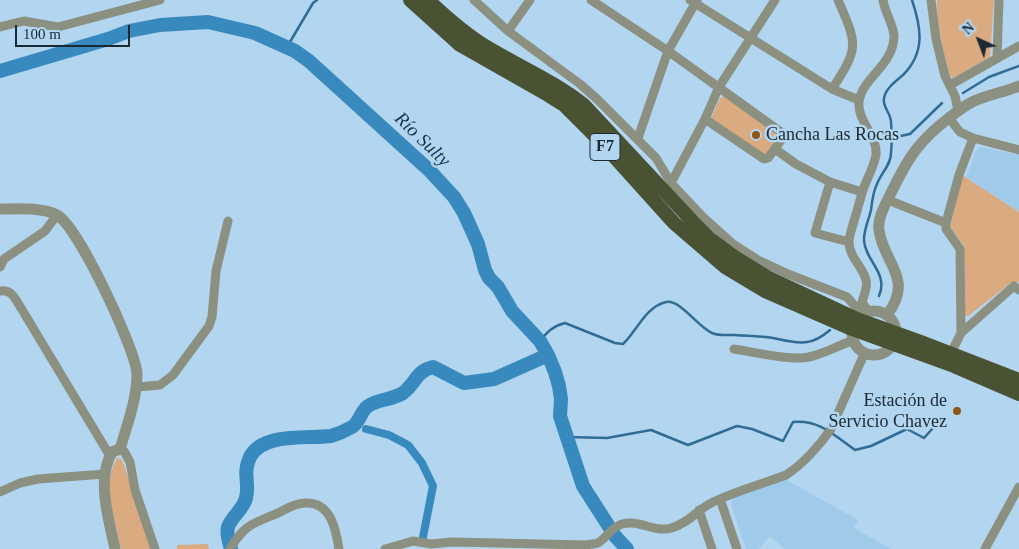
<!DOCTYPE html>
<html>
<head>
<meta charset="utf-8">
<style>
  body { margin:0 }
  #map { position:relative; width:1019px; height:549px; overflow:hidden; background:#b2d5f0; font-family:"Times New Roman",serif }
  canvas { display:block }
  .north { position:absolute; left:954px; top:15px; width:50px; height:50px; -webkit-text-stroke:4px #b2d5f0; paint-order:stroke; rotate:317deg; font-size:14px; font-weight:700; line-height:20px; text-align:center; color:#1c2933 }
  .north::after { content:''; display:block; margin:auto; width:18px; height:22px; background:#1c2933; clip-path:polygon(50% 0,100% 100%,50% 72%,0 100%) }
  .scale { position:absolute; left:15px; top:25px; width:115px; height:22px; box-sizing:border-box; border:2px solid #1c2933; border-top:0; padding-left:6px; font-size:15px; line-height:18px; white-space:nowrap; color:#1c2933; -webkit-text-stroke:4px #b2d5f0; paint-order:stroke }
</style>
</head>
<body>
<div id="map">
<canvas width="1019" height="549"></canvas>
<div class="north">N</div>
<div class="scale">100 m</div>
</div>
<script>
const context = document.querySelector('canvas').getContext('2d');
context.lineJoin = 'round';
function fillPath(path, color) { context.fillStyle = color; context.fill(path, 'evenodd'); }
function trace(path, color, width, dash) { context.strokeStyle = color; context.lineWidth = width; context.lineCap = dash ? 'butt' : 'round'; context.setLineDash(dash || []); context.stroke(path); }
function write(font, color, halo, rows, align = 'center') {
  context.font = font + ' "Times New Roman",serif'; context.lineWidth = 5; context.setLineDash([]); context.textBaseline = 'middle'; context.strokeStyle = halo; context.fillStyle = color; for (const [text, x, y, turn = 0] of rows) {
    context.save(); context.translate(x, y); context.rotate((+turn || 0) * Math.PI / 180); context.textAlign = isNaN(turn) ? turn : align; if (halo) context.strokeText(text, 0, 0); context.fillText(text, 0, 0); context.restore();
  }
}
const built = new Path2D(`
  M981,147L1019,155V212L966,177L977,149Z
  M783,478L858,520L854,528L891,549H785L770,536L759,549H746L731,504L733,498Z`);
const green = new Path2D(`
  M937,0H994L990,57L953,78L950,76C943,51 937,26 937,0Z
  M724,96L778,134L768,153L764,155L711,118L720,98Z
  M962,175L1019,212V282H1012L968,316L965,315V312L964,246L950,227Z
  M117,458L121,459L123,462L152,549H121C115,520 101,485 117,458Z
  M208,544L209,549H177V545Z`);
const stream = new Path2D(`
  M287,47L313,3L317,0
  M963,93L989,77L1019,66
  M891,138L910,134L942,103
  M879,296C889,273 865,261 864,240C864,229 869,219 871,210C872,201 873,192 877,184C881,173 891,165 891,153C892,143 892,132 891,122C891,113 882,107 884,98C886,88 896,81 903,75C926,52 921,27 912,0
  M540,341C547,332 553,326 565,323L615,343L623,344C637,331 645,307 666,302C680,299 698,327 712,333C719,336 727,335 735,335C747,336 760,336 773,338C783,340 796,344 807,342C816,341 823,336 830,330
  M567,437L607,438L651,430L688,445L737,426L752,429L783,441L793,422C819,419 835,436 855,450L871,446L907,429L924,438L933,428`);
const canal = new Path2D(`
  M366,429L389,435L408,445L422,463L433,486L422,542`);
const river = new Path2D(`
  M0,71L108,39L129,31L160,25L208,22L255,33L295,51L309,61L429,170L454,197L464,213L478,244L485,270L489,278L498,287L512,311L540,341L548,355L555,372L559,386L561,399L560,416L583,486L615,536L627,549
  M231,549C229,542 226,534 228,527C232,516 243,510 246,498C250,483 242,474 250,457C263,432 307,439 331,436C338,434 345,431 352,427C360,422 360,412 368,406C378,399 392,400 403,393C416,383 416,371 433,367L464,383L494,379L548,355`);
const minor = new Path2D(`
  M474,0L508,31L580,84L596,98L656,158L671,183L702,216L733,244L758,260L788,274L847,297L862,314
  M591,0L668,51L785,135L768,158L764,159L705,119
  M690,0L832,89L859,100
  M931,0L936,39L945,76L955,96L958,111
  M0,27L24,21L58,27L160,0
  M508,31L530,0
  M997,58L999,0
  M950,85L1019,46
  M832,89C860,47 857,44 838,0
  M949,118L960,132L973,138L1019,150
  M638,138L668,51L697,0
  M775,149L796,164L830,182L862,192
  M830,182L815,233L849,242
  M671,183L705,119L719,87L775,0
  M888,200L946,223
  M0,267L4,259L45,231L57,215
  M0,291C12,289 15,299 21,308L110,456
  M868,311L862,302C864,295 868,287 866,280C863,267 849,257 849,242C849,236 852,229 853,224C857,212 860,199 864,187C868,177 874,166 876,155C878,136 857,121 859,102C861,79 894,65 894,36C893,23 885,13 883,0
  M961,333L1014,286L1019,290
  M734,349C754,352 791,361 809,357C824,354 838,346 853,340
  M951,353L961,333L960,249L946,229V223L959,175L973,138
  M137,387L160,385L173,375L209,326L212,317L216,271L228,221
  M120,449L124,451L130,462L135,490L155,549
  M0,492L20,483L38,479L105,474
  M720,499L737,549
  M699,510L712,549
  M230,549C245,524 252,524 278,513C286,509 297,502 307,503C331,503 336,530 339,549
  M385,549L413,541L431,544L452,542L587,545C590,544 595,544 598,543C607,537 612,527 622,524C639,519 654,533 671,528C688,524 698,509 713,502C736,491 762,484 786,475C802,465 820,445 831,429L865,352
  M985,549L1019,487`);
const tertiary = new Path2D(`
  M0,209C17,209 41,207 57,215C78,226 136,350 137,374C137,399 127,425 120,449L112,452C96,480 109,520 115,549
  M852 333a22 22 0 1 1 44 0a22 22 0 1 1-44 0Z
  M887,315C915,278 883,263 879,230C877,217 887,202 892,191C909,156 919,141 950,117C957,112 964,106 972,102C987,95 1004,92 1019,86`);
const trunk = new Path2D(`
  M410,0L460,45L548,95L564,105L601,142L674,223L725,267L765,291L852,329L954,366L1019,394
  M428,0C446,17 464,33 485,46C518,66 554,81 584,105L694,223L709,238L736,258L767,277L857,319L921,342L1019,380`);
const markers = [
  [756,135,5,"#905414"],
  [957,411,5,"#905414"]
];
const shields = [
  [605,147,30]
];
const shieldNames = [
  ["F7",605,147]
];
const poiNames = [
  ["Cancha Las Rocas",766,135],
  ["Estación de",947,401,"right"],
  ["Servicio Chavez",947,422,"right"]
];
const waterNames = [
  ["Río Sulty",422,140,44]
];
fillPath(built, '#a0cae9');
fillPath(green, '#daaa81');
trace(stream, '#306c94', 2.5);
trace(canal, '#3889be', 8);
trace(river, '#3889be', 14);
trace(minor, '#8b9080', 9);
trace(tertiary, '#8b9080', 11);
trace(trunk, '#4a5234', 14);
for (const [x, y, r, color] of markers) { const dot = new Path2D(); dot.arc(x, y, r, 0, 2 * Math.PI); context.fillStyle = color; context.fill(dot); trace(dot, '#b2d5f0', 2); }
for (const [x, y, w] of shields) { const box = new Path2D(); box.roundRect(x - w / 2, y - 13.5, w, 27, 4); context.fillStyle = '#b2d5f0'; context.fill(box); trace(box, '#1c2933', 1); }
write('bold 16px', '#1c2933', null, shieldNames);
write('18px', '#1c2933', '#b2d5f0', poiNames, 'left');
write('italic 19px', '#14364d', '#b2d5f0', waterNames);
</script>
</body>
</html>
